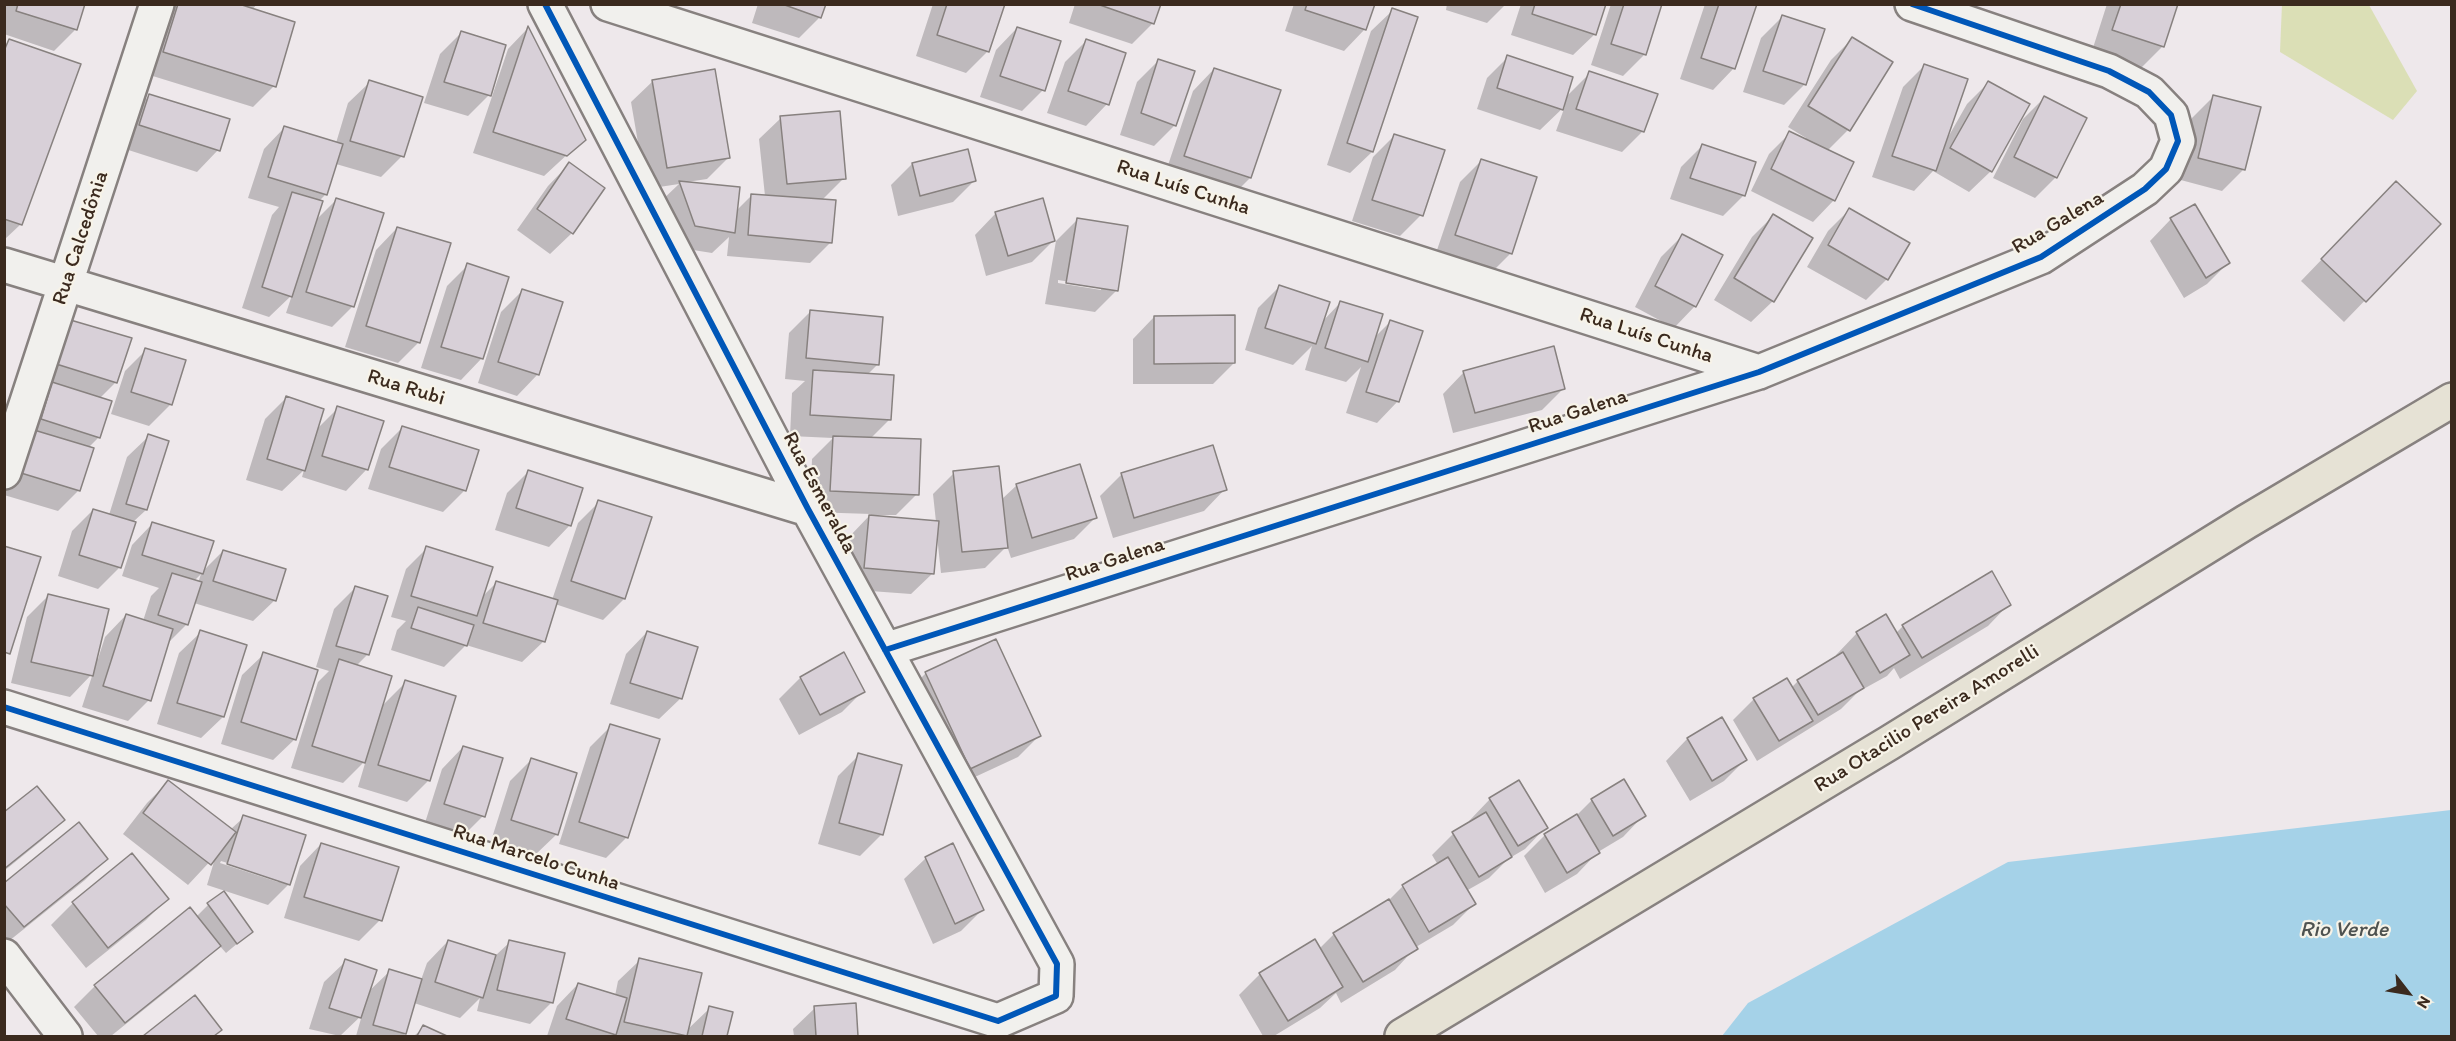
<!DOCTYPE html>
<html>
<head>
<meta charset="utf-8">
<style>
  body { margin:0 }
  #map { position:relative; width:2456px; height:1041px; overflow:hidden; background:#eee8eb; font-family:Itim,sans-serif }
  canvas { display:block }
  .frame { position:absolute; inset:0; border:6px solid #3b2a1e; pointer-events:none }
  .north { position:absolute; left:2378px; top:963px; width:60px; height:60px; -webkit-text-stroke:4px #f7f3e8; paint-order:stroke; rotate:121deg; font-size:16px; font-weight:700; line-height:24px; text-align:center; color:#3b2a1e }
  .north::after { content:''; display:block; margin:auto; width:21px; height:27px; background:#3b2a1e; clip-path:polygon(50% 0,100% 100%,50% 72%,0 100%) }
</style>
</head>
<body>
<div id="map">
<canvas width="2456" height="1041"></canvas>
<div class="frame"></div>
<div class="north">N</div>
</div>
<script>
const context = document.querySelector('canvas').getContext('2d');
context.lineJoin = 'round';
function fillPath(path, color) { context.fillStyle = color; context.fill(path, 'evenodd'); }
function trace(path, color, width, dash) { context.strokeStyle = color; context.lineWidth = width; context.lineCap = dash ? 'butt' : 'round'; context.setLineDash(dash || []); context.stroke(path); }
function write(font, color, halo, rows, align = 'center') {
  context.font = font + ' Itim,sans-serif'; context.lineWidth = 4.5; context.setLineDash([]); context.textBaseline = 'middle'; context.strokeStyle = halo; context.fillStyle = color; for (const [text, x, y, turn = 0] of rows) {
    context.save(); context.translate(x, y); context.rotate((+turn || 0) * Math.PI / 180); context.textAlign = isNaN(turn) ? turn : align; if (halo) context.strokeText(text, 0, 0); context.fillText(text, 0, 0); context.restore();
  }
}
const green = new Path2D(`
  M2282,4L2369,5L2417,91L2393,120L2280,52Z`);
const water = new Path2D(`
  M2451,810V1036H1722L1748,1003L2008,862Z`);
const shadow = new Path2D(`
  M5,4H84L76,29L54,51L4,34Z
  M168,4H257L252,10L274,86L253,107L143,73Z
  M758,4H824L820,17L799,38L752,23Z
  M933,4H1004L987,52L966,73L916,56Z
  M1075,4H1159L1153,23L1132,44L1069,23Z
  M1294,4H1373L1365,29L1344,51L1285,31Z
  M1447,4H1506L1487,23L1446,10Z
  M1521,4H1605L1595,34L1573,55L1511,35Z
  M1611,4H1661L1644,55L1623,76L1591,65Z
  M1705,4H1755L1734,68L1713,90L1680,79Z
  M2107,4H2176L2162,47L2141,68L2092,51Z
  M1393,10L1416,18L1372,152L1350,173L1327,165L1371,31Z
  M1782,17L1805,84L1784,105L1743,92L1761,38Z
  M528,28L584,139L544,176L473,153L508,49Z
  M1017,28L1043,90L1022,111L980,97L996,50Z
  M461,33L492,92L468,116L424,103L440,54Z
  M1852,39L1891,63L1848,130L1827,151L1834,200L1813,222L1751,191L1769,154L1790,133L1805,140L1806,138L1788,127L1831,60Z
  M9,41L21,224L4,240V46Z
  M1086,41L1107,104L1086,126L1047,113L1065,62Z
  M1508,57L1565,98L1590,73L1643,131L1622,152L1556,131L1565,106L1540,130L1477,109L1487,78Z
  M1158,61L1175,125L1154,146L1120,135L1137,82Z
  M1925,65L1947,139L1967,104L1988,83L2028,105L1991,171L1969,192L1933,171L1914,191L1872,177L1903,87Z
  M1214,69L1250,178L1229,199L1164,177L1193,91Z
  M653,81L728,158L707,179L687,182L736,211L752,195L765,196L759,139L781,118L844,178L821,201L831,242L810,263L727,256L729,237L712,253L674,247L659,203L679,184L646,189L631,102Z
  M370,82L402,156L381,177L336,164L326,194L319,201L314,222L337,199L353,306L332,327L286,313L292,295L269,317L242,308L272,215L279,207L248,198L264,149L285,127L336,143L348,103Z
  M150,95L218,150L197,172L119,147L128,117Z
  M2214,96L2244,169L2222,191L2177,179L2192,118Z
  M2044,98L2056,177L2035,198L1993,178L2023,119Z
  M1394,136L1421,215L1400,236L1352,221L1373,157Z
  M1702,146L1744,195L1723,216L1670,199L1681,167Z
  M1482,160L1511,253L1490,274L1435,256L1460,182Z
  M569,164L603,188L572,233L550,254L517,230L548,186Z
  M912,164L974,181L953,202L898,216L891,185Z
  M2375,204L2439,224L2344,322L2301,281Z
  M1849,210L1887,279L1866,300L1807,267L1828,231Z
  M996,213L1053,241L1032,262L986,276L975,235Z
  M1773,216V301L1751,322L1714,300L1752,237Z
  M2171,219L2228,263L2207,284L2184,298L2150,241Z
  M1077,220L1117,290L1095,312L1045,304L1056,241ZM1058,280L1101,287V290L1058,283Z
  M397,228L419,342L398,363L345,347L376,250Z
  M1682,236L1695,306L1674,328L1635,307L1661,257Z
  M468,265L482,358L461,380L421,368L447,286Z
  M1279,287L1322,322L1340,303L1374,338L1390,322L1398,401L1377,423L1346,413L1361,367L1346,382L1305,370L1312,346L1293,365L1245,350L1258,308Z
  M522,291L538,374L517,396L478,383L501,312Z
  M810,312L878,364L867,375L890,419L870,439L917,494L896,515H877V517L936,522L933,494L954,473L1001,500L1017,485L1095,518L1074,539L1011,558L1007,546L985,568L941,573L937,536L933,573L911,594L843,589L848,538L871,514L810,512L812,459L833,438L790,436L792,393L805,381L785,379L789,333Z
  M1154,317L1234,363L1213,384H1133V339Z
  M46,342L116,382L99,399V437L88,448L79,490L58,511L4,495V482Z
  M146,350L171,404L149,426L111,414L125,371Z
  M1464,372L1564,388L1542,410L1453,433L1443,394Z
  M286,398L316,430L338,408L367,469L346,491L302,477L304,470L282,491L246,480L265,419Z
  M402,428L465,490L443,512L368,489L381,449Z
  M149,436L146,510L133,522L120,567L98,589L58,576L72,531L93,510L109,515L127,457Z
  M528,472L570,525L549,547L495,530L507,493Z
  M1122,474L1225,489L1204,511L1113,538L1100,496Z
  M599,502L624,599L603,620L555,604L544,641L522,662L466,645L444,667L391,650L397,630L406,621L391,617L406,569L427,548L481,598L497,582L552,600L578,523Z
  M153,523L202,572L223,551L275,600L253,621L194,603L187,624L167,644L149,700L128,721L82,707L93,673L70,697L11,683L27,617L48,596L98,659L105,637L126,615L143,621L151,596L159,588L122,576L132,545ZM201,574L198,583L194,581Z
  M1991,573L2009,604L1988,626L1900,679L1894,668L1887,676L1858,692L1841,709L1757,761L1733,720L1754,699L1791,688L1798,681L1837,657L1836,655L1857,633H1896L1903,626Z
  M355,588L368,654L356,666L382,706L406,682L454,697L428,781L407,802L358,787L366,760L343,783L291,768L318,682L329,671L316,667L334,609Z
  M201,632L223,717L201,738L157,724L179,653Z
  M647,632L681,698L659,719L610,704L626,654Z
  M264,654L295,739L273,760L221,744L242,675Z
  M926,673L1039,736L1018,757L949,789L905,694Z
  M800,678L863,691L842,712L799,735L779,699Z
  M1721,719L1745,760L1724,781L1690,801L1666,761L1687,739Z
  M611,726L627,837L606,858L559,844L590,747Z
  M463,747L483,816L462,837L424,826L442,769Z
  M859,755L901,766L881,835L860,856L818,844L838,776Z
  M531,760L557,834L535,855L491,841L510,781Z
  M168,782L230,830L244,817L289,884L268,905L207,885L216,855L188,885L123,834L147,803ZM221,861L278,879V882L220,863Z
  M1490,799L1546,827L1525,849L1508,859L1489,878L1466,891L1474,904L1453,925L1416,947L1395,970L1341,1003L1336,993L1320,1008L1274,1036H1263L1239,995L1260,974L1319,949L1334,934L1387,902L1403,886L1438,865L1432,855L1453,834L1470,823L1469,821Z
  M1592,800L1644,815L1623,837L1598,852L1577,874L1545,893L1524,856L1545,835L1576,816Z
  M4,814L63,820L41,841L4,871Z
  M321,844L380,920L359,941L284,918L300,866Z
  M132,856L167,899L146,920L86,968L51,925L73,903Z
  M926,858L982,910L961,931L933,944L904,879Z
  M106,859L85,880L4,945V884Z
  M208,905L251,932L226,953L219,945L197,967L111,1036H98L74,1007L95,986L196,917Z
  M448,941L495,956L510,942L552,1002L530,1024L477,1011L480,998L460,1018L414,1003L405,1034L402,1036H356L362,1015L340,1036L309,1029L324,982L346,961L367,993L390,971L421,980L427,963Z
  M640,960L687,1030L710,1008L731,1013L725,1036H687V1035L547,1036L557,1006L578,984L615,996L618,981Z
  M194,997L220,1030L213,1036H145Z
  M855,1005L857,1036H794L793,1029L815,1008Z
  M424,1027L444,1036H414Z`);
const building = new Path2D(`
  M18,4H85L77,30L16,11Z
  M178,4H239L295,22L276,87L163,52Z
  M782,4H826L821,18Z
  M947,4H1005L989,52L937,35Z
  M1097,4H1161L1154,24Z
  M1307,4H1375L1366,30L1305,10Z
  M1535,4H1606L1596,35L1532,14Z
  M1624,4H1662L1646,55L1611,44Z
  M1719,4H1757L1735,69L1701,58Z
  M2121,4H2178L2164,47L2112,30Z
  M1392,8L1418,17L1373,152L1347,143Z
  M1782,15L1825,29L1806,85L1763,71Z
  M528,26L586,140L567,156L493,132Z
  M1017,27L1061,41L1045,91L1000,76Z
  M461,31L506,45L491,96L444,82Z
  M1852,37L1893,62L1850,131L1808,106Z
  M9,39L81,64L22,225L4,219V51Z
  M1086,39L1126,53L1109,105L1068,91Z
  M1507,55L1573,77L1563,110L1497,88Z
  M1158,59L1195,71L1176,126L1141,113Z
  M1924,64L1968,79L1936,171L1892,156Z
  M1214,68L1281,90L1251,178L1184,156Z
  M715,69L730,158L667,168L652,80Z
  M1589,71L1658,94L1644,132L1576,109Z
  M369,80L423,97L404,157L350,141Z
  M1988,81L2030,104L1992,172L1950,148Z
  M149,94L230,119L220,151L139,125Z
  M2213,95L2261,107L2245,170L2198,158Z
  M2044,96L2087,118L2057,178L2014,157Z
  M840,111L846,179L787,184L780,116Z
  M284,126L343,144L327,195L268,177Z
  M1789,131L1854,162L1835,201L1771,169Z
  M1394,134L1445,150L1423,216L1372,200Z
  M1702,144L1756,162L1745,196L1690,178Z
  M968,149L976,181L920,196L912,163Z
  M1481,159L1537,177L1512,254L1455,235Z
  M569,162L605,188L573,234L537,209Z
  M679,181L740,187L735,233L695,226Z
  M2396,181L2441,224L2366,302L2321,259Z
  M292,192L323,201L292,297L262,287Z
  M751,194L836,200L832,243L748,235Z
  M336,198L384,213L354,307L306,292Z
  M1043,198L1055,241L1008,256L995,212Z
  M2195,204L2230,263L2206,278L2170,218Z
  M1849,208L1910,243L1888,280L1828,245Z
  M1773,214L1813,238L1774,302L1734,278Z
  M1077,218L1128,226L1118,291L1066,283Z
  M397,227L451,243L420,343L366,326Z
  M1682,234L1723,255L1696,307L1655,286Z
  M467,263L509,277L483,359L441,347Z
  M1279,285L1330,302L1316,344L1265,328Z
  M522,289L563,302L539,375L498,362Z
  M1340,301L1383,314L1368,362L1325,348Z
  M810,310L883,317L879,365L806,358Z
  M1235,315V363L1154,364V316Z
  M67,319L132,338L117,383L53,363Z
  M1390,320L1423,331L1399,402L1366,392Z
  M1554,346L1565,389L1475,413L1463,371Z
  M145,348L186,360L172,405L131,392Z
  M813,370L894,375L891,420L810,415Z
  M52,382L112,401L100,438L41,419Z
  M286,396L324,409L305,471L267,459Z
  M337,406L384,421L368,470L322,456Z
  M402,426L479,450L466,491L389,467Z
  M34,430L94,448L80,491L21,473Z
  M148,434L169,441L147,510L126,504Z
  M833,436L921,439L919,495L830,491Z
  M1213,445L1227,490L1134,518L1121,473Z
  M1080,464L1097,518L1032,538L1016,484Z
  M999,466L1008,548L962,552L953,471Z
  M528,470L583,488L571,526L516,508Z
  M598,500L652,517L625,599L571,581Z
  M93,509L136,522L121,568L79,555Z
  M869,515L939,521L934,574L864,568Z
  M152,522L214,541L203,574L142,555Z
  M4,546L41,557L10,654L4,652Z
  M426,546L493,567L477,616L411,596Z
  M223,550L286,569L276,601L213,581Z
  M1992,571L2011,605L1922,658L1902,625Z
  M172,573L202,582L188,625L158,615Z
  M496,581L558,600L545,642L483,623Z
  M355,586L388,596L369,655L336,646Z
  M48,594L109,609L93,676L31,662Z
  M418,607L474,625L467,646L411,628Z
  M126,614L173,629L151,701L103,686Z
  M1886,614L1910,655L1880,673L1856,632Z
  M200,630L247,645L224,717L177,703Z
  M647,631L698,647L682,699L630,683Z
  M996,639L1041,736L970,769L925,672Z
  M263,652L318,670L296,740L241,722Z
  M844,652L865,692L820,715L800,677Z
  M1843,652L1864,688L1818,715L1797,680Z
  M339,659L392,676L365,763L312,746Z
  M1787,678L1813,721L1779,741L1753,698Z
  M405,680L456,696L430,781L378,765Z
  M1722,717L1747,760L1712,781L1687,738Z
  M610,724L660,739L628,838L579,822Z
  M463,746L503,758L485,817L444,804Z
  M858,753L902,765L883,835L839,823Z
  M531,758L577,773L558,835L511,820Z
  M1624,779L1646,816L1613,836L1591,799Z
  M168,780L236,832L211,865L143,813Z
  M1519,780L1548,828L1518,846L1489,798Z
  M37,786L65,820L4,869V812Z
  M1486,812L1512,857L1479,877L1452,832Z
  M1577,814L1600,853L1567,873L1544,834Z
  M243,815L306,835L290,885L227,864Z
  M79,822L108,859L24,927L4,904V883Z
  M321,843L399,867L382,921L304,897Z
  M953,843L984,910L955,924L925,857Z
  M132,853L169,899L108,948L72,902Z
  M1448,857L1476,904L1429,932L1402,885Z
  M224,891L253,932L237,944L207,903Z
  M1389,899L1418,949L1363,982L1333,933Z
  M190,907L221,946L125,1023L94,985Z
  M1315,939L1343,987L1288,1021L1259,973Z
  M448,940L496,955L483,998L435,982Z
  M509,940L565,953L553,1003L497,990Z
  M639,958L702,973L687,1036L624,1022Z
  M345,959L377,970L361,1018L329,1008Z
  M389,969L422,979L406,1034L373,1025Z
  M578,983L627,998L616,1035L566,1019Z
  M195,995L222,1030L214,1036H143Z
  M856,1003L858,1036H816L814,1006Z
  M709,1006L733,1012L727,1036H702Z
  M423,1025L447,1036H417Z`);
const minor = new Path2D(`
  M608,4L1759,372
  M4,265L808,509
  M4,472L157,4
  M885,650L1759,372L2041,257L2145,189L2166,169L2178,141L2171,115L2149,92L2109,71L1912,4
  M4,707L998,1021L1056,996L1057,964L808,509L545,4
  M4,956L65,1036`);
const primary = new Path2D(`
  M1402,1036L1889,743L2246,522L2452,400`);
const cycleway = new Path2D(`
  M885,650L1759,372L2041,257L2145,189L2166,169L2178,141L2171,115L2149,92L2109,71L1912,4
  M4,707L998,1021L1056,996L1057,964L808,509L545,4`);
const streetNames = [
  ["Rua Luís Cunha",1183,188,18],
  ["Rua Galena",2058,223,-31],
  ["Rua Calcedônia",81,238,-72],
  ["Rua Luís Cunha",1646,336,18],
  ["Rua Rubi",406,388,17],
  ["Rua Galena",1578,412,-18],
  ["Rua Esmeralda",819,493,62],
  ["Rua Galena",1115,560,-18],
  ["Rua Otacilio Pereira Amorelli",1927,719,-32],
  ["Rua Marcelo Cunha",536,858,18]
];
const waterNames = [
  ["Rio Verde",2344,930]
];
fillPath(green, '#dbdfb6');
fillPath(water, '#a5d2e8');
fillPath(shadow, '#0003');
fillPath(building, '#d8d0d8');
trace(building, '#87817f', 1.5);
trace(minor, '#87817f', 38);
trace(primary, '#87817f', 38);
trace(minor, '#f1f0ed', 33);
trace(primary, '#e6e2d5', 33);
trace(cycleway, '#0057b8', 6);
write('21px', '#3b2a1e', '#f7f3e8', streetNames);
write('italic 22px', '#4e5250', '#f7f3e8', waterNames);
</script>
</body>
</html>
